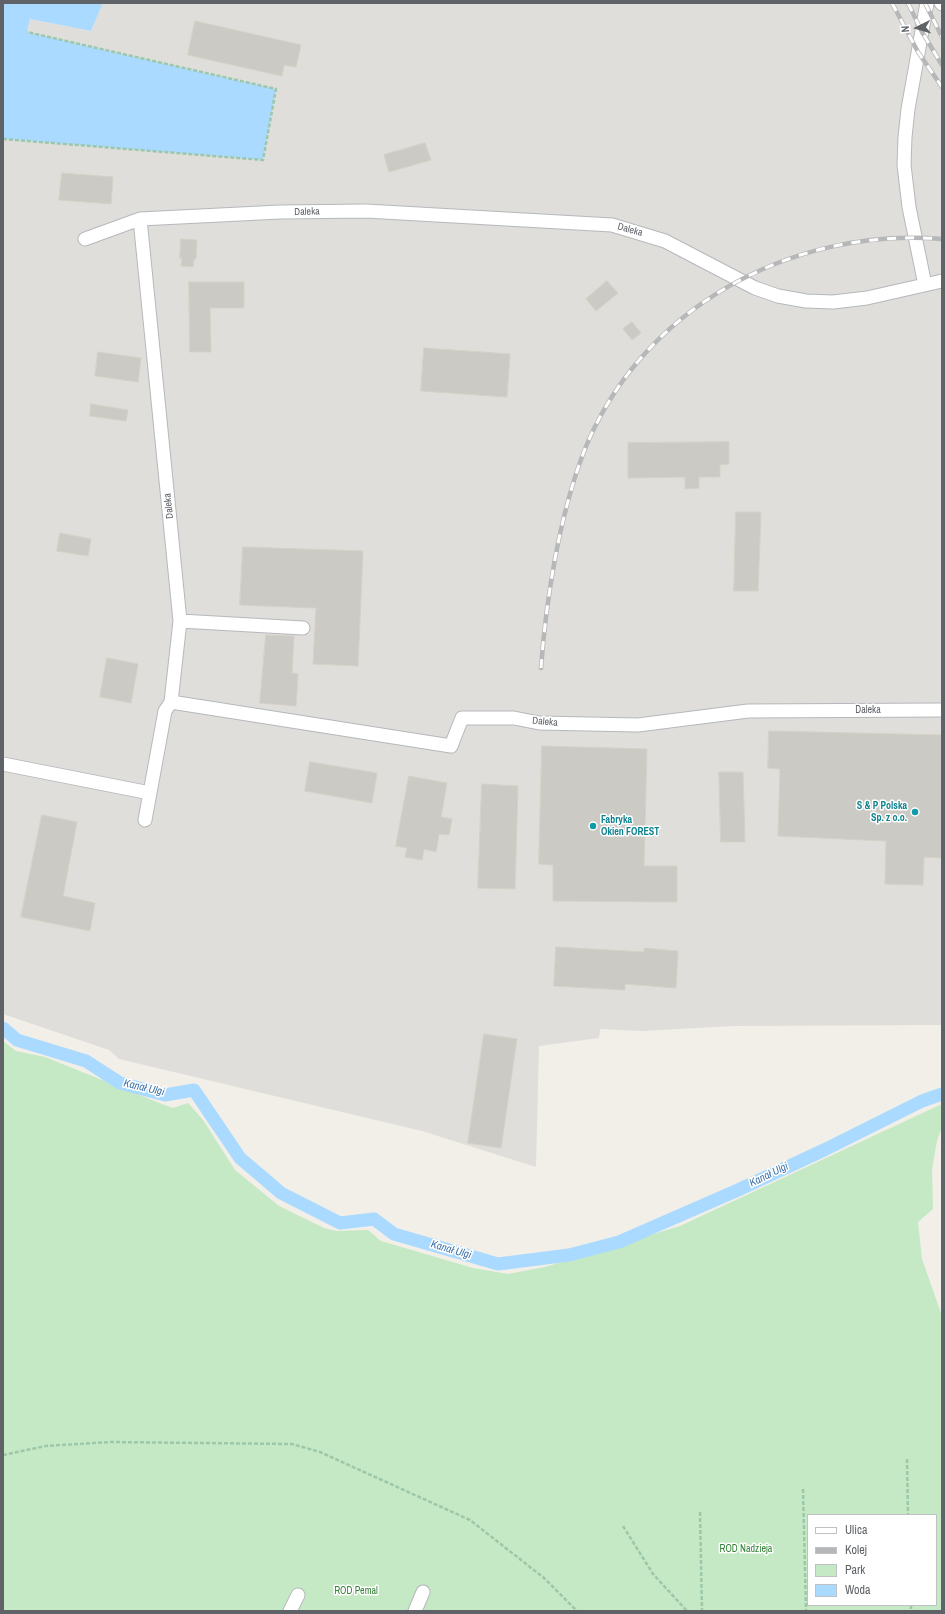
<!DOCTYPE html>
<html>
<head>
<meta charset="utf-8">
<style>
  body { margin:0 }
  #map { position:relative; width:945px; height:1614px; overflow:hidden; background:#f1efe8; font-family:"Archivo Narrow",sans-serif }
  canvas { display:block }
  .frame { position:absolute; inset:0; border:4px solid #5f6368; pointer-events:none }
  .legend { position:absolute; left:807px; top:1514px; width:130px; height:92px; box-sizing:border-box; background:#fff; border:1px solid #bfc1c3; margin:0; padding:5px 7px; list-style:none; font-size:12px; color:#5f6368 }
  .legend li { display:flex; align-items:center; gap:8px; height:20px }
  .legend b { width:20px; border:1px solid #bfc1c3 }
  .north { position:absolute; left:897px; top:8px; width:40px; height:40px; -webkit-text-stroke:3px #fff; paint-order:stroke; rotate:265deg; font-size:11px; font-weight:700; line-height:16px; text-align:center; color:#5f6368 }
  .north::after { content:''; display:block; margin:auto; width:14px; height:18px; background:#5f6368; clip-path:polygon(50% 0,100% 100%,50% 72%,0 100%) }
</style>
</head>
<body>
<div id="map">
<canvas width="945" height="1614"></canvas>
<div class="frame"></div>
<ul class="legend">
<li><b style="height:5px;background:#fff"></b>Ulica</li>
<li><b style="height:5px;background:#b6b7b8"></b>Kolej</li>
<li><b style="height:11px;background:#c5e8c5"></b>Park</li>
<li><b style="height:11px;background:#aadaff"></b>Woda</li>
</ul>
<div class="north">N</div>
</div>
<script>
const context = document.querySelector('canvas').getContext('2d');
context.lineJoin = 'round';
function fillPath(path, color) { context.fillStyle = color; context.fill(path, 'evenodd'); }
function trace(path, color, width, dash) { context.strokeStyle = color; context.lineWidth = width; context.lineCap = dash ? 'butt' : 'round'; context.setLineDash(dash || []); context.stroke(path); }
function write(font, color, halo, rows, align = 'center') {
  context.font = font + ' "Archivo Narrow",sans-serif'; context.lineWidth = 3; context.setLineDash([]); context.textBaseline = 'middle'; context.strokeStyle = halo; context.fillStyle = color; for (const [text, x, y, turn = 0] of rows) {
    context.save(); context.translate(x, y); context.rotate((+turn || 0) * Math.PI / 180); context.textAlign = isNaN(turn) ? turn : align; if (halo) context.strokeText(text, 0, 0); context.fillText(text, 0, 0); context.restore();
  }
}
const industrial = new Path2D(`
  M103,3H942V1025L734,1026L641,1031L600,1029L599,1038L539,1046L536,1167L422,1131L119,1059L109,1050L3,1014V139L263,160L276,89L27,32L30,19L91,31Z`);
const green = new Path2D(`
  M3,1041L16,1051L45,1057L162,1104L173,1108L188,1103L203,1120L235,1170L279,1206L324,1228L336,1231L368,1230L381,1241L473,1268L508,1274L545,1267L680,1226L942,1104V1127L937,1141L932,1169L933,1209L918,1222L922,1259L942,1316V1611H3ZM808,1515H936V1605H808Z`);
const water = new Path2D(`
  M3,3H103L91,31L30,19L27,32L276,89L263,160L3,139Z`);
const canal = new Path2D(`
  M3,1028L17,1040L86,1061L120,1083L165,1095L194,1090L240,1158L281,1193L340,1223L374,1219L394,1234L498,1264L569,1255L619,1242L738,1190L824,1150L922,1101L942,1094`);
const building = new Path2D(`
  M195,21L301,45L296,67L284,65L282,76L188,55Z
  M425,143L431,160L389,172L384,155Z
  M62,173L113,177L111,204L59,200Z
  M181,239L197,240L196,259H194L193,267L181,266L182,258H180Z
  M607,281L618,293L596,311L586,299Z
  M189,282H244V308H210L211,352H190Z
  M632,322L641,333L632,340L623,329Z
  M424,348L510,354L507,397L421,391Z
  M98,352L141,358L138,382L95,376Z
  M91,404L128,410L126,421L90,416Z
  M729,442V464L720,465V477H699V488L685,489V477L628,478V443Z
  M736,512H761L758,591H734Z
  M60,533L91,539L88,556L57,551Z
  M243,547L363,551L358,666L313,664L316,608L240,605Z
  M266,635L294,636L292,673L298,674L296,706L260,703Z
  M107,658L138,664L131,703L100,697Z
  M769,731L942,735V858L924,857L923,885L885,884L886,841L778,836L780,769L768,768Z
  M542,746L647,749L644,866H677V902L553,901V865L539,864Z
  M310,762L377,773L372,803L305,791Z
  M719,772H743L745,842H721Z
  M409,776L447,783L441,817L452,819L449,835L439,834L436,852L424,849L422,860L405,857L407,848L396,846Z
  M482,784L518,786L515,889L478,888Z
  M42,815L77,822L63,896L95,903L90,931L21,917Z
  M556,947L644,952V948L678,951L676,988L625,984V990L554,986Z
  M484,1034L517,1039L501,1148L468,1143Z`);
const path = new Path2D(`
  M3,139L263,160L276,89L27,32
  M3,1455L46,1446L110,1442L292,1444L320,1452L470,1520L544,1578L577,1611
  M907,1459L908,1515
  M803,1489L806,1611
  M700,1512L702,1611
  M623,1526L653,1574L687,1611
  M911,1605V1611`);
const minor = new Path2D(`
  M941,3L942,4
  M85,239L140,219
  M925,285L909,207L904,165L905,137L908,109L927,3
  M180,621L303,628
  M171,702L180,621L140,219L280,212L366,211L612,225L665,241L755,288L778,296L806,301L833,302L867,298L942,281
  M3,764L150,793
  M145,820L165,711L171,702L451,746L462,718H514L539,723L638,725L748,711L942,710
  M290,1611L298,1595
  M415,1611L423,1592`);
const rail = new Path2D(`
  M892,3L918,52L942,87
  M908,3L922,32L942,65
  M925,3L942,37
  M541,668C546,600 559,518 583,454C639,309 790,227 942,239`);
const markers = [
  [915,812,4,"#0f9aa8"],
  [593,826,4,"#0f9aa8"]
];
const streetNames = [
  ["Daleka",307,212,-1],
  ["Daleka",630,230,16],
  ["Daleka",169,506,-96],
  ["Daleka",868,710],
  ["Daleka",545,722,5]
];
const cultureNames = [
  ["S & P Polska",907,806],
  ["Sp. z o.o.",907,818],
  ["Fabryka",601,820,"left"],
  ["Okien FOREST",601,832,"left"]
];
const parkNames = [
  ["ROD Nadzieja",746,1549],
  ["ROD Pemal",356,1591]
];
const waterNames = [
  ["Kanał Ulgi",144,1088,13],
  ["Kanał Ulgi",769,1175,-26],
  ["Kanał Ulgi",451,1250,16]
];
fillPath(industrial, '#e0deda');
fillPath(green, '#c5e8c5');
fillPath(water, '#aadaff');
trace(canal, '#aadaff', 13);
fillPath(building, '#cccac5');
trace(building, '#d6d1c6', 1);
trace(minor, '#b5b8bc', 15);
trace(path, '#9cc7a9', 2.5, [4, 2]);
trace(minor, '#fff', 13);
trace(rail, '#b6b7b8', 4.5);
trace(rail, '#fff', 3, [9]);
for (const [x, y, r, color] of markers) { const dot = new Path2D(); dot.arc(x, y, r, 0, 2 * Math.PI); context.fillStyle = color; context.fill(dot); trace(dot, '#fff', 1.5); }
write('10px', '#5f6368', '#fff', streetNames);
write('bold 10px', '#0d838f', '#fff', cultureNames, 'right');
write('10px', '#348238', '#fff', parkNames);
write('italic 11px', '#4174aa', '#fff', waterNames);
</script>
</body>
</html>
